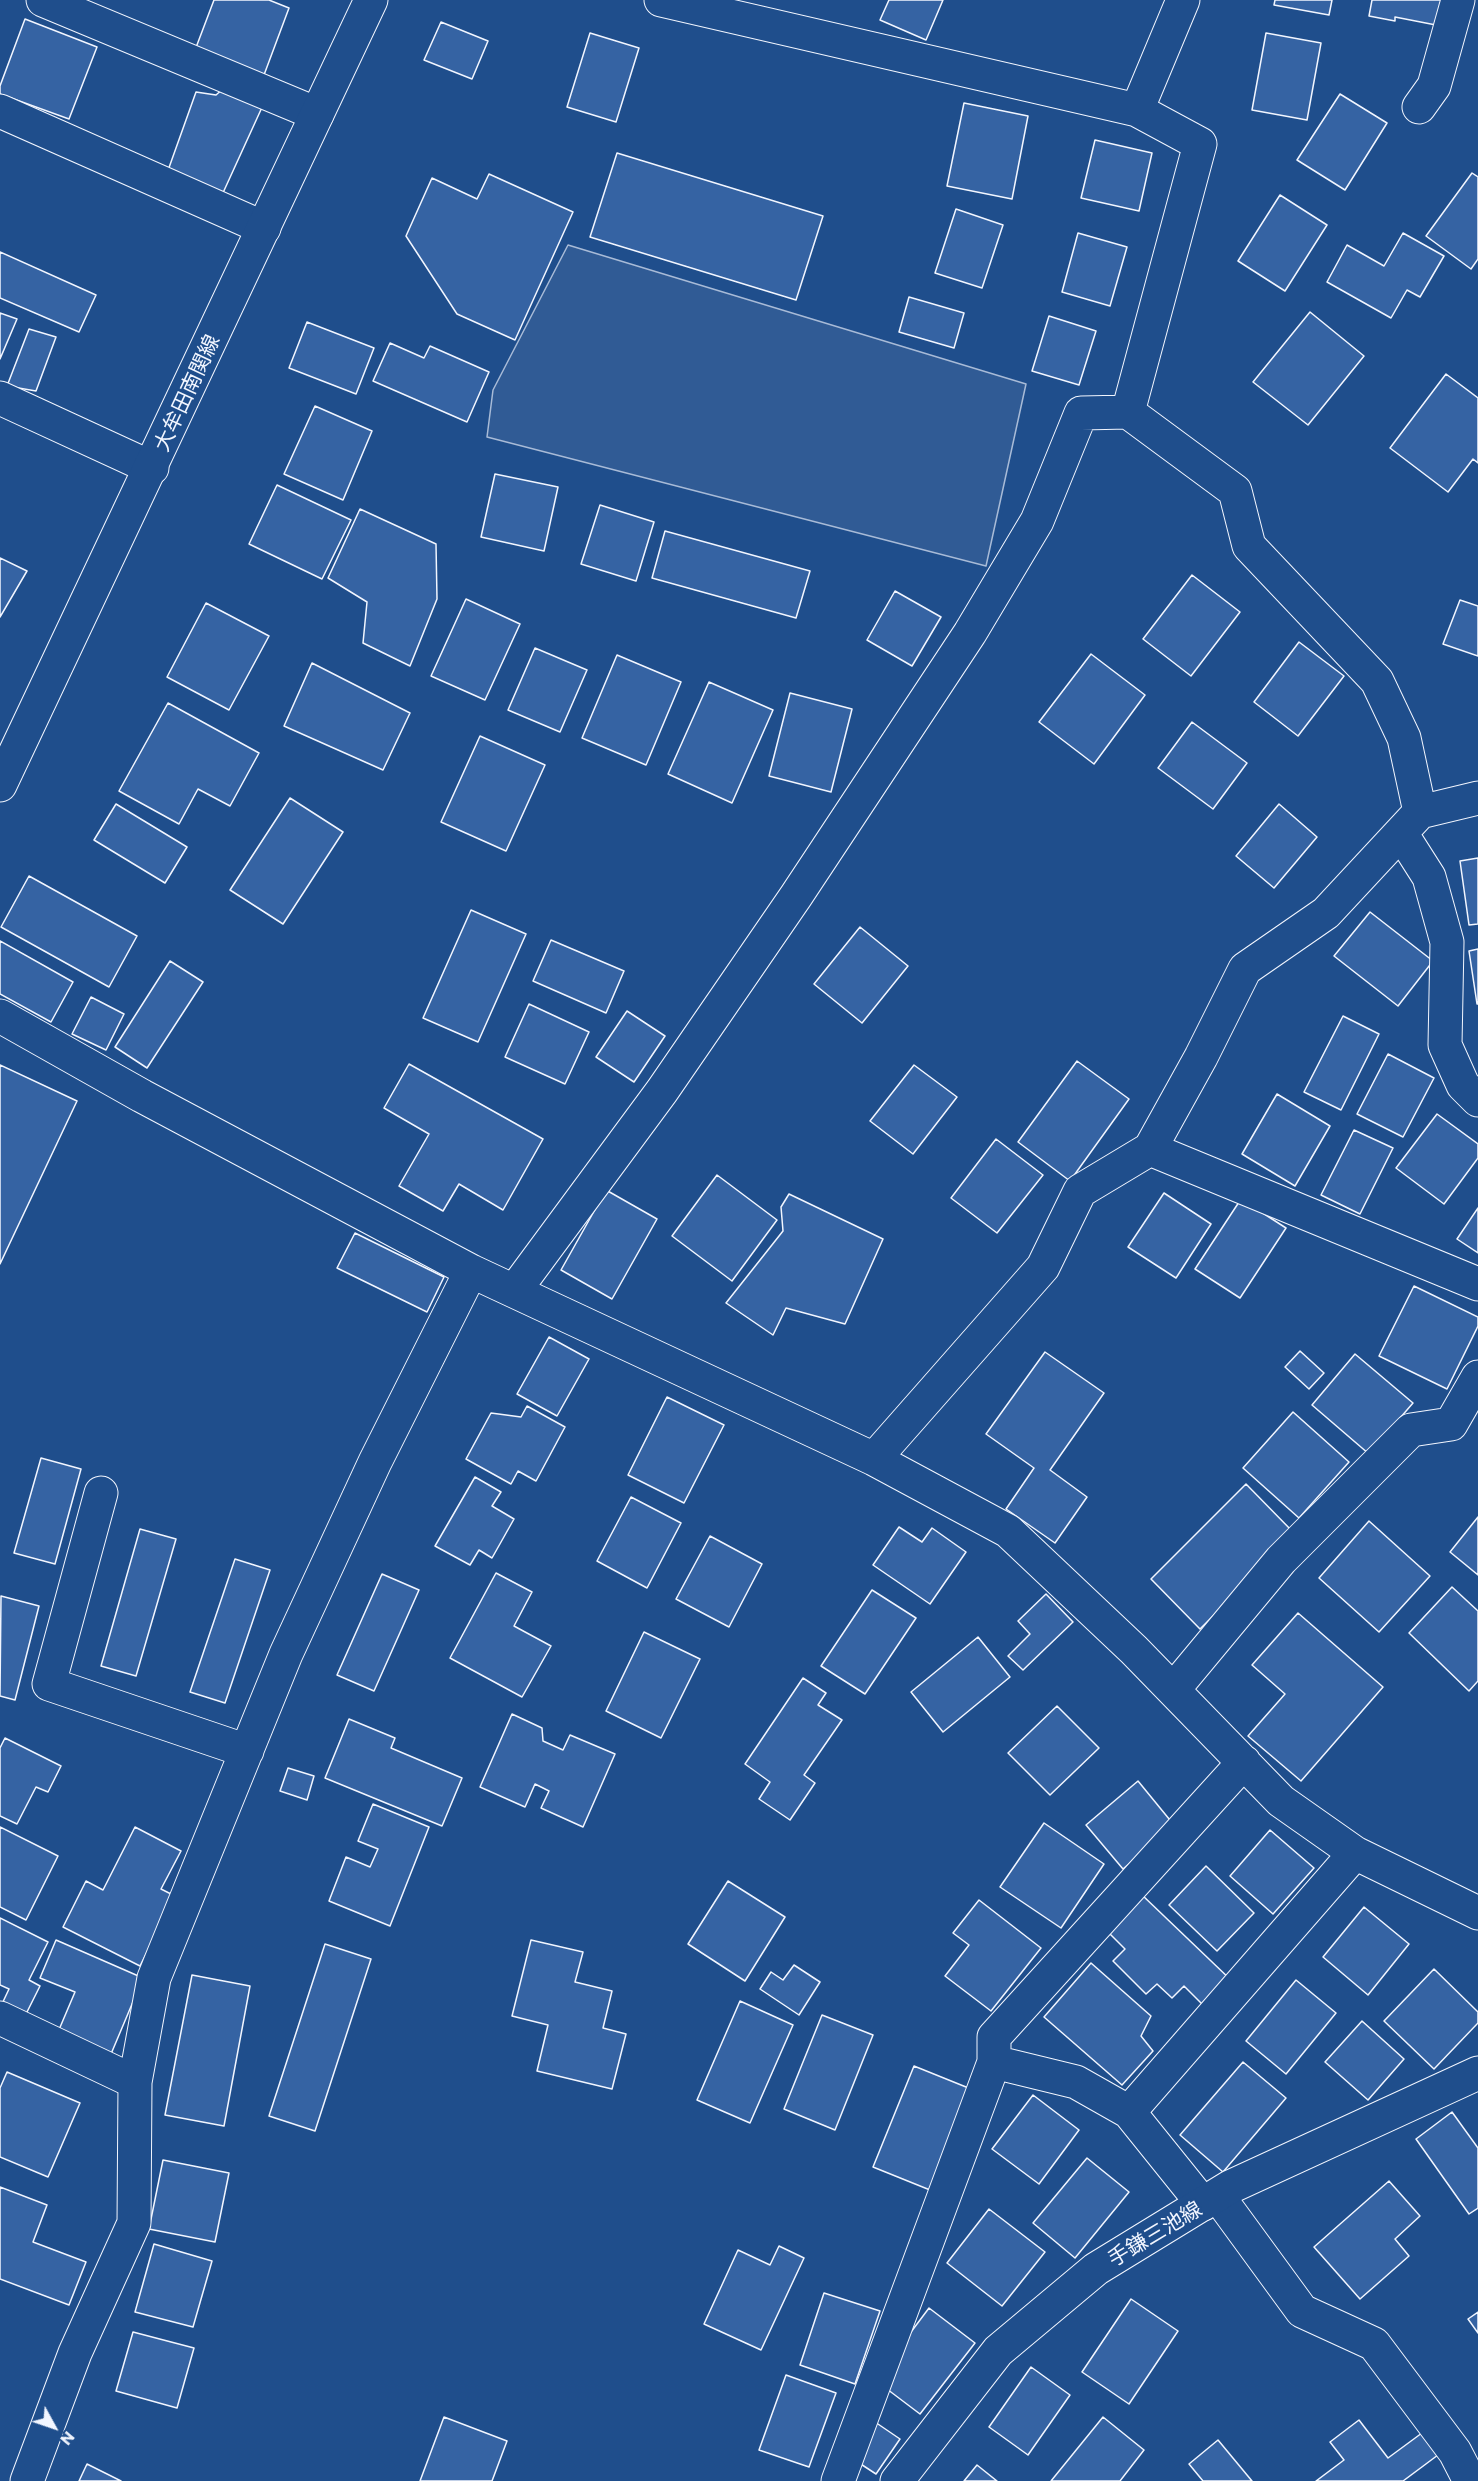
<!DOCTYPE html>
<html>
<head>
<meta charset="utf-8">
<style>
  body { margin:0 }
  #map { position:relative; width:1478px; height:2481px; overflow:hidden; background:#1f4e8c; font-family:Commissioner,sans-serif }
  canvas { display:block }
  .north { position:absolute; left:24px; top:2397px; width:60px; height:60px; -webkit-text-stroke:4px #1f4e8c; paint-order:stroke; rotate:130deg; font-size:16px; font-weight:700; line-height:24px; text-align:center; color:#f2f6ff }
  .north::after { content:''; display:block; margin:auto; width:21px; height:27px; background:#f2f6ff; clip-path:polygon(50% 0,100% 100%,50% 72%,0 100%) }
</style>
</head>
<body>
<div id="map">
<canvas width="1478" height="2481"></canvas>
<div class="north">N</div>
</div>
<script>
const context = document.querySelector('canvas').getContext('2d');
context.lineJoin = 'round';
function fillPath(path, color) { context.fillStyle = color; context.fill(path, 'evenodd'); }
function trace(path, color, width, dash) { context.strokeStyle = color; context.lineWidth = width; context.lineCap = dash ? 'butt' : 'round'; context.setLineDash(dash || []); context.stroke(path); }
function write(font, color, halo, rows, align = 'center') {
  context.font = font + ' Commissioner,"Noto Sans JP",sans-serif'; context.lineWidth = 4.5; context.setLineDash([]); context.textBaseline = 'middle'; context.strokeStyle = halo; context.fillStyle = color; for (const [text, x, y, turn = 0] of rows) {
    context.save(); context.translate(x, y); context.rotate((+turn || 0) * Math.PI / 180); context.textAlign = isNaN(turn) ? turn : align; if (halo) context.strokeText(text, 0, 0); context.fillText(text, 0, 0); context.restore();
  }
}
const built = new Path2D(`
  M568,245L1026,384L986,566L487,437L493,390Z`);
const building = new Path2D(`
  M214,0H269L289,8L258,91L189,66Z
  M889,0H943L926,40L880,20Z
  M1275,0H1332L1329,15L1274,5Z
  M1372,0H1447L1441,26L1395,17V21L1369,16Z
  M25,19L97,47L69,119L0,94V86Z
  M441,22L488,41L472,79L424,60Z
  M590,33L639,48L616,122L567,107Z
  M1266,33L1321,43L1307,120L1252,110Z
  M224,88L264,103L222,195L166,176L196,92L216,95Z
  M1340,94L1387,123L1345,190L1297,160Z
  M964,103L1028,116L1012,199L947,186Z
  M1095,140L1152,153L1139,211L1081,198Z
  M617,153L823,216L796,300L590,237Z
  M1472,173L1478,177V259L1471,269L1426,236Z
  M489,174L573,212L515,340L457,314L406,236L432,178L477,199Z
  M1280,195L1327,225L1285,291L1238,261Z
  M956,209L1003,225L982,288L935,273Z
  M1078,233L1127,247L1110,306L1062,292Z
  M1403,233L1444,256L1420,297L1407,290L1391,318L1327,282L1347,245L1384,266Z
  M0,252L96,295L79,332L0,298Z
  M909,297L964,313L954,348L899,332Z
  M1310,312L1364,356L1308,425L1253,382Z
  M0,313L17,319L0,359Z
  M1049,316L1096,331L1079,385L1032,371Z
  M307,322L374,348L356,394L289,368Z
  M29,329L56,337L36,391L7,386Z
  M390,343L424,358L430,346L489,372L467,422L373,381Z
  M1446,374L1478,398V463L1473,459L1448,492L1390,448Z
  M315,406L372,431L343,500L284,474Z
  M495,474L558,487L544,551L481,537Z
  M277,485L351,520L322,579L249,544Z
  M600,505L654,522L636,581L581,564Z
  M360,509L436,544L437,599L410,666L363,643L367,602L328,578Z
  M665,531L810,571L796,618L652,578Z
  M0,558L27,571L0,617Z
  M1192,575L1240,612L1191,676L1143,639Z
  M895,591L941,617L912,666L867,640Z
  M466,599L520,624L485,700L431,676Z
  M1460,600L1478,606V656L1443,644Z
  M206,603L269,636L229,710L167,677Z
  M1299,642L1344,676L1298,736L1254,702Z
  M535,648L587,670L560,732L508,710Z
  M1091,654L1145,695L1094,764L1039,722Z
  M617,655L681,682L646,765L582,738Z
  M312,663L410,713L383,770L284,726Z
  M709,682L773,710L732,803L668,774Z
  M790,693L852,709L831,792L769,776Z
  M168,703L259,753L230,806L198,789L179,824L119,791Z
  M1192,722L1247,763L1213,809L1158,768Z
  M480,736L545,765L506,851L441,822Z
  M290,798L343,832L283,924L230,890Z
  M116,804L187,847L165,883L94,840Z
  M1279,804L1317,837L1274,888L1236,856Z
  M1478,858V924L1469,925L1460,861Z
  M29,876L137,936L109,987L1,927Z
  M471,910L526,934L478,1042L423,1018Z
  M1370,912L1433,961L1398,1006L1334,956Z
  M860,927L908,966L862,1023L814,984Z
  M551,940L624,971L606,1013L533,981Z
  M0,941L73,982L51,1022L0,994Z
  M1478,949V1004H1477L1469,951Z
  M170,961L203,982L147,1068L115,1047Z
  M91,997L124,1014L106,1050L72,1034Z
  M529,1004L589,1032L565,1084L505,1057Z
  M627,1011L665,1036L634,1082L596,1057Z
  M1343,1016L1379,1034L1341,1110L1304,1092Z
  M1388,1054L1434,1078L1403,1137L1357,1114Z
  M1077,1061L1129,1099L1070,1181L1018,1142Z
  M409,1064L543,1139L503,1210L459,1184L443,1211L399,1186L429,1134L384,1108Z
  M0,1065L77,1101L0,1264Z
  M914,1065L957,1097L913,1154L870,1121Z
  M1277,1094L1330,1126L1295,1186L1242,1154Z
  M1437,1114L1478,1144V1158L1444,1204L1396,1168Z
  M1354,1130L1393,1148L1360,1214L1321,1195Z
  M996,1139L1043,1175L997,1233L951,1198Z
  M717,1175L777,1220L732,1281L672,1236Z
  M606,1190L657,1219L612,1299L561,1270Z
  M1164,1193L1211,1224L1176,1278L1128,1247Z
  M789,1194L883,1239L845,1324L786,1308L773,1335L726,1303L783,1231L781,1207Z
  M1241,1199L1286,1228L1240,1298L1195,1269Z
  M1478,1208V1253L1457,1239Z
  M355,1233L444,1277L427,1312L337,1268Z
  M1414,1286L1478,1317V1326L1447,1389L1379,1356Z
  M549,1337L589,1359L557,1416L517,1394Z
  M1300,1351L1324,1373L1309,1389L1285,1367Z
  M1045,1352L1104,1393L1050,1470L1087,1497L1055,1543L1006,1509L1034,1468L986,1434Z
  M1355,1354L1413,1403L1369,1454L1312,1405Z
  M667,1397L724,1425L684,1503L628,1475Z
  M527,1406L565,1427L536,1481L518,1471L511,1484L466,1459L491,1413L521,1417Z
  M1293,1412L1349,1462L1299,1518L1243,1468Z
  M41,1458L81,1469L55,1564L14,1553Z
  M475,1477L501,1492L492,1506L514,1519L492,1558L479,1550L470,1565L435,1546Z
  M1246,1484L1295,1534L1200,1629L1151,1579Z
  M631,1497L681,1523L647,1588L597,1561Z
  M1478,1517V1575L1450,1552Z
  M1369,1521L1430,1576L1379,1632L1319,1578Z
  M899,1527L922,1542L932,1528L966,1552L930,1604L873,1565Z
  M140,1529L176,1539L136,1676L101,1666Z
  M710,1536L762,1564L729,1627L676,1599Z
  M235,1559L270,1570L225,1703L190,1692Z
  M496,1573L532,1592L514,1626L551,1646L522,1697L450,1658Z
  M382,1574L419,1590L374,1691L337,1675Z
  M1452,1587L1478,1611V1681L1469,1691L1409,1633Z
  M872,1590L916,1618L865,1694L821,1666Z
  M1046,1594L1073,1622L1023,1670L1008,1656L1030,1634L1018,1621Z
  M1,1596L39,1606L15,1700L0,1696Z
  M1298,1613L1383,1687L1301,1781L1248,1736L1285,1694L1252,1665Z
  M644,1632L700,1659L661,1738L606,1711Z
  M978,1637L1010,1677L943,1732L911,1692Z
  M803,1678L826,1693L818,1705L842,1720L804,1775L815,1783L790,1820L759,1799L770,1782L745,1764Z
  M1057,1706L1099,1748L1050,1795L1008,1753Z
  M512,1714L542,1728L543,1741L563,1750L570,1735L615,1754L583,1827L541,1808L549,1791L535,1784L525,1807L480,1787Z
  M349,1719L395,1738L391,1748L462,1778L442,1826L325,1778Z
  M5,1738L61,1766L48,1792L36,1787L17,1824L0,1816V1748Z
  M288,1768L314,1776L307,1800L280,1791Z
  M1138,1781L1174,1825L1123,1869L1086,1825Z
  M373,1804L429,1827L390,1926L329,1901L346,1857L370,1867L378,1849L358,1841Z
  M1044,1823L1104,1864L1061,1928L1000,1887Z
  M0,1827L58,1856L26,1920L0,1907Z
  M135,1827L181,1851L161,1889L175,1896L140,1966L63,1927L86,1881L103,1890Z
  M1270,1830L1314,1868L1273,1914L1230,1876Z
  M1206,1866L1254,1913L1217,1951L1169,1905Z
  M728,1881L785,1917L745,1981L688,1944Z
  M1141,1894L1233,1982L1207,2009L1184,1986L1172,1998L1157,1984L1146,1994L1113,1961L1125,1949L1106,1930Z
  M979,1900L1041,1948L991,2011L945,1976L969,1945L953,1933Z
  M1364,1907L1409,1944L1368,1995L1323,1957Z
  M0,1918L48,1942L29,1980L40,1986L24,2018L1,2006L9,1989L0,1985Z
  M56,1940L143,1978L111,2054L58,2032L75,1992L40,1978Z
  M531,1940L583,1952L575,1982L612,1991L603,2028L626,2034L612,2089L537,2071L548,2025L512,2016Z
  M325,1944L371,1959L315,2131L269,2116Z
  M1091,1963L1151,2016L1141,2036L1153,2051L1122,2085L1044,2017Z
  M794,1965L820,1982L799,2015L760,1989L771,1972L783,1980Z
  M1434,1969L1478,2012V2023L1434,2069L1384,2021Z
  M192,1975L250,1986L224,2126L165,2115Z
  M1296,1980L1336,2013L1286,2074L1246,2041Z
  M740,2001L793,2025L750,2123L697,2100Z
  M822,2015L873,2035L835,2130L784,2109Z
  M1362,2021L1404,2059L1368,2100L1325,2062Z
  M1243,2062L1286,2098L1223,2172L1180,2135Z
  M914,2066L971,2089L930,2190L873,2167Z
  M7,2072L80,2103L48,2177L0,2157V2088Z
  M1033,2095L1079,2130L1039,2184L992,2149Z
  M1452,2112L1478,2148V2208L1469,2214L1416,2139Z
  M1087,2158L1129,2192L1075,2258L1033,2223Z
  M163,2160L229,2173L215,2242L149,2229Z
  M1389,2181L1420,2216L1395,2239L1409,2256L1360,2299L1314,2247Z
  M0,2187L47,2205L33,2242L86,2262L69,2305L0,2279Z
  M989,2209L1045,2252L1002,2306L947,2263Z
  M154,2244L212,2261L193,2327L135,2312Z
  M779,2246L804,2258L761,2350L704,2324L738,2250L770,2265Z
  M824,2293L880,2311L855,2384L800,2365Z
  M1131,2299L1178,2331L1129,2404L1082,2372Z
  M929,2308L975,2343L920,2414L875,2380Z
  M1478,2312V2333L1468,2319Z
  M133,2332L194,2348L177,2408L116,2391Z
  M1031,2367L1070,2395L1028,2455L989,2427Z
  M786,2375L836,2393L809,2467L759,2450Z
  M444,2417L507,2441L492,2481H420Z
  M1103,2417L1144,2450L1120,2481H1051Z
  M1359,2420L1388,2458L1426,2430L1442,2452L1403,2481H1316L1344,2460L1330,2442Z
  M875,2422L900,2439L876,2474L850,2457Z
  M1218,2440L1252,2481H1203L1189,2464Z
  M87,2464L121,2481H79Z
  M977,2465L997,2481H964Z`);
const minor = new Path2D(`
  M43,0L317,114
  M661,0L1137,110L1200,144L1128,412
  M1419,107L1434,86L1458,0
  M1137,110L1183,0
  M0,111L264,228
  M0,398L152,468
  M1401,833L1429,877L1447,942L1445,1045L1463,1085L1478,1100
  M0,1016L142,1096L471,1271L874,1459L1008,1531L1134,1650L1281,1801L1355,1853L1478,1913
  M1150,1149L1478,1284
  M515,1290L662,1091L796,896L970,633L1037,521L1081,413L1128,412L1235,491L1249,546L1377,681L1404,738L1420,812
  M874,1459L1043,1267L1080,1191L1150,1149L1201,1057L1245,969L1326,913L1420,812L1478,798
  M101,1493L49,1684L247,1751
  M1173,1690L1281,1560L1411,1430L1451,1424L1478,1377
  M0,2018L135,2082
  M994,2062L1076,2082L1129,2112L1203,2204
  M1129,2112L1355,1853
  M1218,2196L1302,2311L1374,2344L1455,2452L1470,2481
  M27,2481L75,2353L134,2223L135,2082L154,1978L286,1654L375,1462L471,1271
  M838,2481L994,2062V2037L1244,1762`);
const major = new Path2D(`
  M0,785L371,0
  M897,2481L998,2351L1096,2269L1230,2187L1478,2073`);
const streetNames = [
  ["大牟田南関線",187,393,-65],
  ["手鎌三池線",1155,2234,-31]
];
fillPath(built, '#305b95');
trace(built, '#a8bbd7', 1.5);
fillPath(building, '#3563a3');
trace(building, '#f2f6ff', 1.5);
trace(minor, '#f2f6ff', 35);
trace(major, '#f2f6ff', 35);
trace(minor, '#1f4e8c', 33);
trace(major, '#1f4e8c', 33);
write('21px', '#f2f6ff', '#1f4e8c', streetNames);
</script>
</body>
</html>
